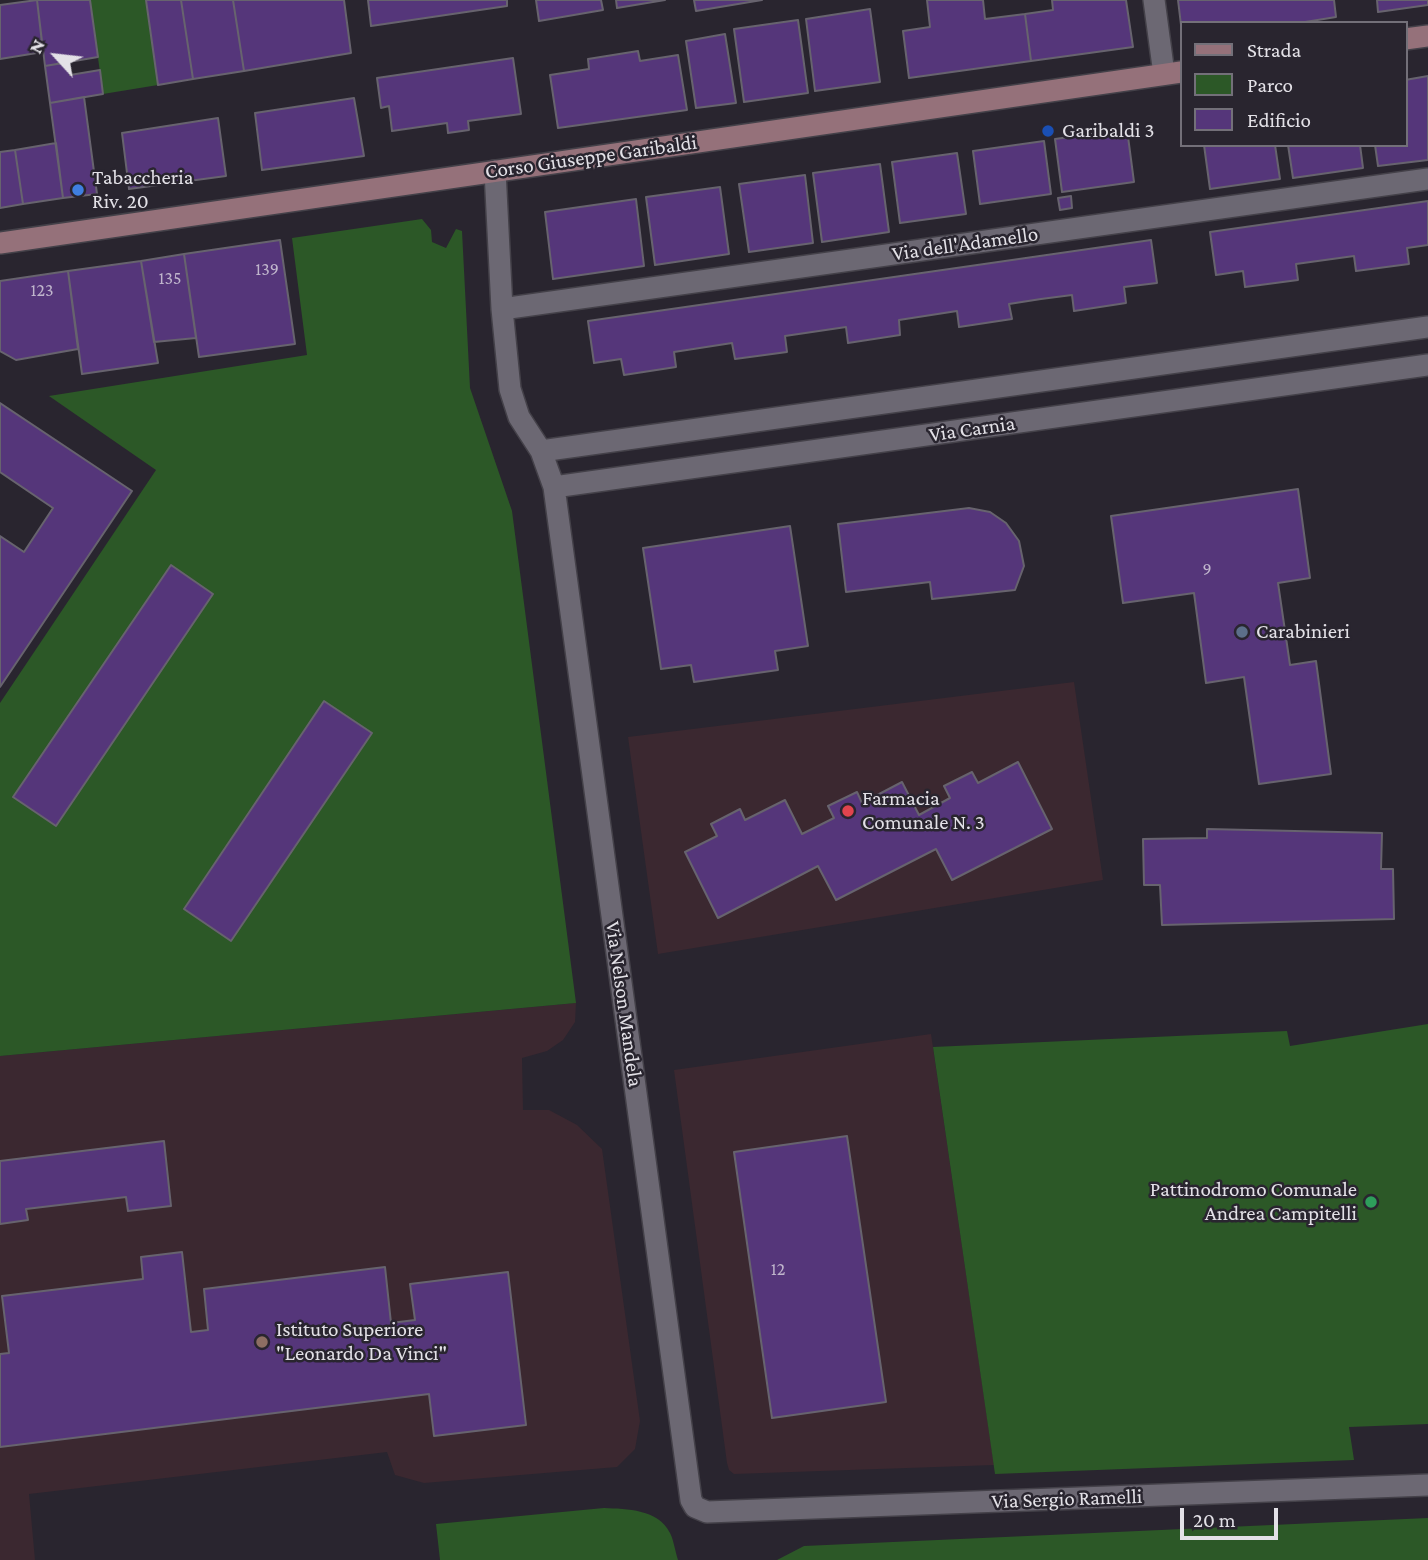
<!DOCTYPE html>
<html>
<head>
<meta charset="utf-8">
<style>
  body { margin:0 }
  #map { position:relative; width:1428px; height:1560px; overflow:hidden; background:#29252f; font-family:"Crimson Pro",serif }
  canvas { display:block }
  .legend { position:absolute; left:1180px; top:21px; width:228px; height:126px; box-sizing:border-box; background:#29252f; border:2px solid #737079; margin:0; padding:9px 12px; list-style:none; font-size:21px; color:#e3e1e7 }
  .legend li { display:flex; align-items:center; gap:14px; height:35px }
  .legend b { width:35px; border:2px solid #737079 }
  .north { position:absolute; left:21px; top:21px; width:70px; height:70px; -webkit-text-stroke:5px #29252f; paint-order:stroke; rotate:297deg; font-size:19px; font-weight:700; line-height:28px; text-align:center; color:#e3e1e7 }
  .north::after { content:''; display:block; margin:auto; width:24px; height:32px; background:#e3e1e7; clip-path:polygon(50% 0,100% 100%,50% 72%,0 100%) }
  .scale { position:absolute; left:1180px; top:1508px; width:98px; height:32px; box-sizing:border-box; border:4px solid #e3e1e7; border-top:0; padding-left:9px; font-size:21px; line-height:24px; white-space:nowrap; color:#e3e1e7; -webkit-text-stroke:5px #29252f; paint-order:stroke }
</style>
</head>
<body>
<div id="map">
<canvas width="1428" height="1560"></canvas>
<ul class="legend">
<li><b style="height:9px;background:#95717a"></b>Strada</li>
<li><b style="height:19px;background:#2c5827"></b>Parco</li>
<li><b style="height:19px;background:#55367a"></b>Edificio</li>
</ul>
<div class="north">N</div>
<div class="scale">20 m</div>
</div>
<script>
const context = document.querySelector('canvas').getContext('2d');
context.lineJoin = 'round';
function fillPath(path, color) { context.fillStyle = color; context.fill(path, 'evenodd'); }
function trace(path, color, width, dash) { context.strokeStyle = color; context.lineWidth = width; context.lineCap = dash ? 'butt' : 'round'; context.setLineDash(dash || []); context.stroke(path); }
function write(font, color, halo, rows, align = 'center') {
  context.font = font + ' "Crimson Pro",serif'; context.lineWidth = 5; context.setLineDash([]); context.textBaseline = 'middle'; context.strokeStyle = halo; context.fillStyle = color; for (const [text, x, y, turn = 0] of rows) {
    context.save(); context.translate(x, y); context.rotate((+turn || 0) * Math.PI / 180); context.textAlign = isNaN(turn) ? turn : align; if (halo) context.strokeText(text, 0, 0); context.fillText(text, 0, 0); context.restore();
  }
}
const education = new Path2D(`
  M1074,682L1103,880L658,954L628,737Z
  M576,1003L575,1022L563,1040L547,1051L522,1058L523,1110H549L577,1125L602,1149L640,1421L635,1449L617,1467L424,1483L395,1475L387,1452L29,1494L35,1560H0V1056Z
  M931,1034L994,1465L734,1474L729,1470L727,1463L674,1070Z`);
const green = new Path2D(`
  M90,0H146L158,85L103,94Z
  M422,219L431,230L432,242L446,248L456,229L462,231L470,388L512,511L576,1003L0,1056V703L156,470L49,396L307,355L292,238ZM171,566L213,594L56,826ZM324,702L371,733L231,941L184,908Z
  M1428,1024V1424L1349,1427L1354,1460L995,1474L933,1047L1287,1031L1290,1046Z
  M604,1508C627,1509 658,1509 670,1533C674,1541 675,1551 678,1560H440L436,1524Z
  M1428,1518V1560H777L804,1546Z`);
const building = new Path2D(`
  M37,0H90L98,57L45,66Z
  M37,0L43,52L0,59V5Z
  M146,0H181L193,79L158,85Z
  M181,0H233L244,71L193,79Z
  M233,0H344L351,53L244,71Z
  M368,0H507V6L371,26Z
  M536,0H601L603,10L539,21Z
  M616,0H665L617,8Z
  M694,0H762L696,11Z
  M927,0H983L985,19L1025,14L1031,61L909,78L903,31L930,27Z
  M1052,0H1126L1133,47L1031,61L1025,14L1053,10Z
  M1178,0H1334L1336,17L1299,23H1181V25Z
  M1377,0H1428V5L1378,12Z
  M870,9L880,82L815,91L806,19Z
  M798,20L808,93L744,102L734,29Z
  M725,34L736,103L696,108L686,41Z
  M638,51L640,61L678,55L687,110L558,128L550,75L589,69L588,59Z
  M513,58L521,114L468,121L469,130L448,133L447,123L392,131L389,106L381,108L377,78Z
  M69,62L70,75L100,70L103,94L50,103L45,66Z
  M1428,76V160L1378,166L1375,145H1405V80Z
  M84,97L97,194L63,198L50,103Z
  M354,98L364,156L262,170L255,113Z
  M218,118L226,176L129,189L122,133Z
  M1127,129L1134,182L1062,192L1055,139Z
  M1044,141L1051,194L980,204L973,151Z
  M56,143L63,198L23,204L15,150Z
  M1204,145H1275L1280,179L1210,189Z
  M1288,145H1360L1363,168L1293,178Z
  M15,150L23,204L0,208V152Z
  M957,153L966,214L900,223L892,162Z
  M880,164L889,232L822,242L813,173Z
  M805,175L813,243L749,252L739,184Z
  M720,187L729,254L655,265L646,197Z
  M1071,196L1072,208L1060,210L1058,198Z
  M636,199L644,266L553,279L545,212Z
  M1428,201V245L1407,248L1409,264L1356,271L1354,256L1296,264L1298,280L1245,287L1243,271L1216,275L1210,232Z
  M280,240L295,344L199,357L184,254Z
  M1151,240L1157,283L1124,287L1126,303L1074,311L1072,295L1041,299L1009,304L1012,319L959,327L957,311L899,320L900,335L848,343L846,327L785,336L787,352L735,359L732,343L674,352L676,367L624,375L621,359L594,363L588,321Z
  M184,254L196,338L154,342L141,261Z
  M141,261L158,363L82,374L68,271Z
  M68,271L78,349L16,360L0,351V281Z
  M0,403L132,491L0,687V536L24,552L53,508L0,472Z
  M1298,489L1310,578L1278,583L1290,665L1316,661L1331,774L1259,784L1244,677L1206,683L1194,593L1123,603L1111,516Z
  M969,508L990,512L1006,523L1019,541L1024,566L1015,590L932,599L930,582L846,592L838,524Z
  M790,526L808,646L775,651L778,670L694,682L691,665L661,669L643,548Z
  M171,565L213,594L56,826L13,797Z
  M324,701L372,733L231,941L184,909Z
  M1018,762L1052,829L952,880L936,849L836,900L818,866L718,918L685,852L717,836L711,824L740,809L745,820L785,800L802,834L834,818L828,806L857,792L862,803L902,782L919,815L950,798L944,786L972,772L978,783Z
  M1207,829L1382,833L1381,869H1393L1394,919L1162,925L1160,885H1144L1143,839L1207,838Z
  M847,1136L886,1402L772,1418L734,1152Z
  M164,1141L171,1206L128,1211L126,1197L26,1209L28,1220L0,1224V1161Z
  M182,1252L191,1332L208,1330L204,1289L385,1267L391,1323L415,1320L410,1284L508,1272L526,1425L434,1436L429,1394L0,1447V1354L9,1353L2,1296L143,1279L141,1257Z`);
const street = new Path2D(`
  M1154,0L1164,74
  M495,171L502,309L510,389L519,417L541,451L554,487L691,1500L695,1507L707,1512L1428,1485
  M502,309L1428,179
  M541,451L1428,327
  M554,487L1428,365`);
const secondary = new Path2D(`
  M1405,39L1428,36
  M0,243L1181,72`);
const markers = [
  [1048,131,7,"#1a4fb4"],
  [78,190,7,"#3f7fe0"],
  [1242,632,7,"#5c6f8a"],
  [848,811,7,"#e0444e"],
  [1371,1202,7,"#2e9e5b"],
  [262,1342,7,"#8d6e63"]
];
const numberNames = [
  ["139",267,269],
  ["135",170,278],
  ["123",42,290],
  ["9",1207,569],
  ["12",778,1269]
];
const poiNames = [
  ["Garibaldi 3",1062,131],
  ["Tabaccheria",92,178],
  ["Riv. 20",92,202],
  ["Carabinieri",1256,632],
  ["Farmacia",862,799],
  ["Comunale N. 3",862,823],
  ["Pattinodromo Comunale",1357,1190,"right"],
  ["Andrea Campitelli",1357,1214,"right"],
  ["Istituto Superiore",276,1330],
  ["\"Leonardo Da Vinci\"",276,1354]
];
const streetNames = [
  ["Corso Giuseppe Garibaldi",591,157,-8],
  ["Via dell'Adamello",965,244,-8],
  ["Via Carnia",972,429,-8],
  ["Via Nelson Mandela",624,1004,82],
  ["Via Sergio Ramelli",1067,1499,-2]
];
fillPath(education, '#3b2830');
fillPath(green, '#2c5827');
fillPath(building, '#55367a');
trace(building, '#67636e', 2);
trace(street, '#444149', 24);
trace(secondary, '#444149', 24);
trace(street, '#6c6873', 21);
trace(secondary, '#95717a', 21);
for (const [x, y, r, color] of markers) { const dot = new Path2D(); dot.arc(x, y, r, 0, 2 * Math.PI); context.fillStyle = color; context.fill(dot); trace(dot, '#29252f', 2.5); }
write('18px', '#c0b6cc', null, numberNames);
write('21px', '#e3e1e7', '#29252f', poiNames, 'left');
write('21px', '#e3e1e7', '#29252f', streetNames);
</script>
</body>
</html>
